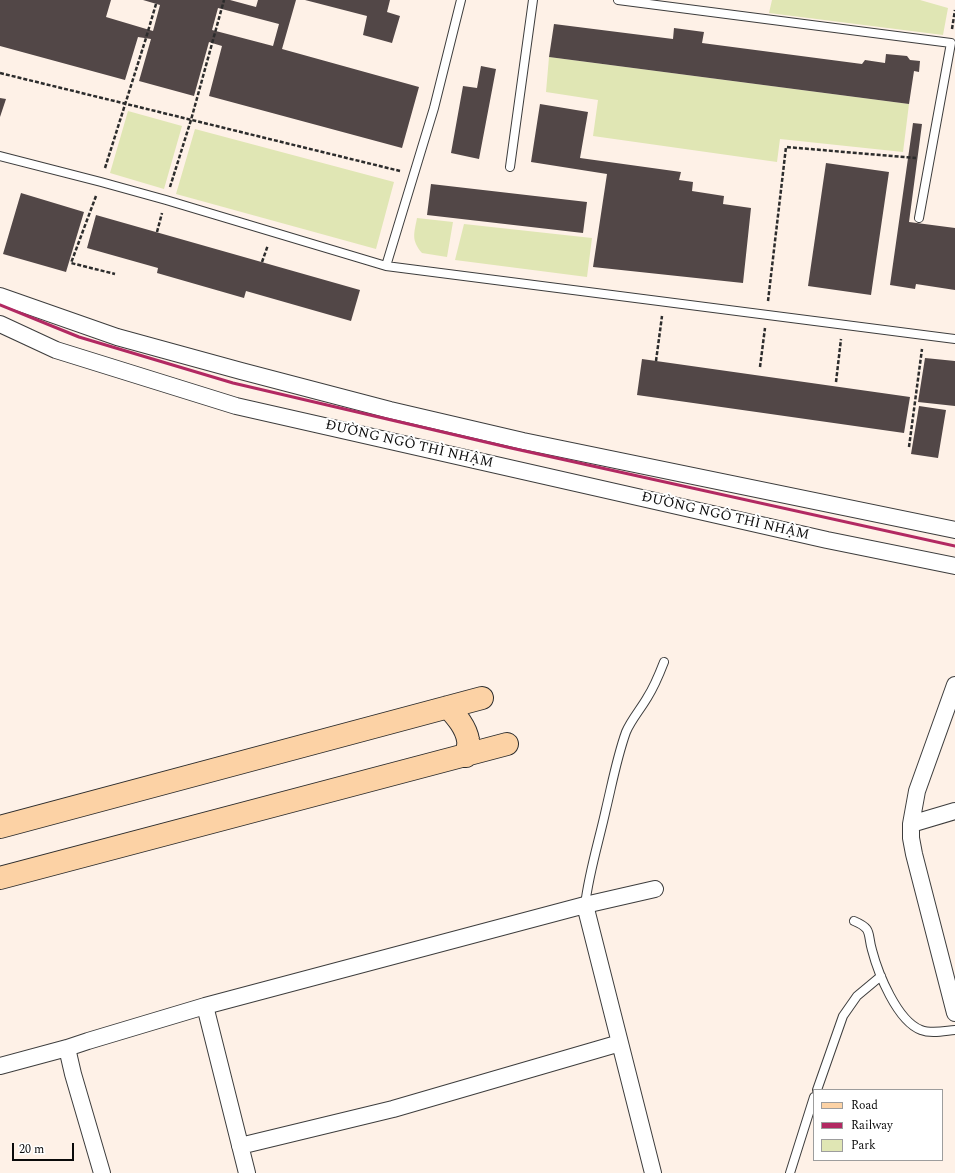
<!DOCTYPE html>
<html>
<head>
<meta charset="utf-8">
<style>
  body { margin:0 }
  #map { position:relative; width:955px; height:1173px; overflow:hidden; background:#fef1e7; font-family:Spectral,serif }
  canvas { display:block }
  .legend { position:absolute; left:813px; top:1089px; width:130px; height:72px; box-sizing:border-box; background:#fff; border:1px solid #9d9d9d; margin:0; padding:5px 7px; list-style:none; font-size:12px; color:#0a0a0a }
  .legend li { display:flex; align-items:center; gap:8px; height:20px }
  .legend b { width:20px; border:1px solid #9d9d9d }
  .scale { position:absolute; left:12px; top:1143px; width:62px; height:18px; box-sizing:border-box; border:2px solid #0a0a0a; border-top:0; padding-left:5px; font-size:12px; line-height:14px; white-space:nowrap; color:#0a0a0a; -webkit-text-stroke:3px #fff; paint-order:stroke }
</style>
</head>
<body>
<div id="map">
<canvas width="955" height="1173"></canvas>
<ul class="legend">
<li><b style="height:5px;background:#fcd2a5"></b>Road</li>
<li><b style="height:5px;background:#b22962"></b>Railway</li>
<li><b style="height:11px;background:#e0e6b4"></b>Park</li>
</ul>
<div class="scale">20 m</div>
</div>
<script>
const context = document.querySelector('canvas').getContext('2d');
context.lineJoin = 'round';
function fillPath(path, color) { context.fillStyle = color; context.fill(path, 'evenodd'); }
function trace(path, color, width, dash) { context.strokeStyle = color; context.lineWidth = width; context.lineCap = dash ? 'butt' : 'round'; context.setLineDash(dash || []); context.stroke(path); }
function write(font, color, halo, rows, align = 'center') {
  context.font = font + ' Spectral,serif'; context.lineWidth = 4; context.setLineDash([]); context.textBaseline = 'middle'; context.strokeStyle = halo; context.fillStyle = color; for (const [text, x, y, turn = 0] of rows) {
    context.save(); context.translate(x, y); context.rotate((+turn || 0) * Math.PI / 180); context.textAlign = isNaN(turn) ? turn : align; if (halo) context.strokeText(text, 0, 0); context.fillText(text, 0, 0); context.restore();
  }
}
const green = new Path2D(`
  M772,0H920L948,8L943,35L769,13Z
  M549,57L909,104L903,152L780,139L777,162L593,136L598,100L546,92Z
  M128,111L182,126L164,189L110,173Z
  M195,129L394,182L376,249L176,194Z
  M417,218L453,222L447,257L422,253C411,240 414,234 417,218Z
  M464,224L592,238L587,277L455,260Z`);
const building = new Path2D(`
  M0,0H111L106,17L153,31L160,5L143,0H230L256,7L258,0H296L282,49L419,87L402,148L209,96L222,46L212,43L209,42L194,96L139,81L151,39L138,37L125,80L0,46ZM218,8L279,24L273,46L212,30Z
  M305,0H390L387,12L400,16L392,43L363,35L367,16Z
  M554,24L673,39L674,28L704,32L702,43L862,64L865,60L885,63L886,54L907,56L910,60L920,61L919,72L914,71L909,104L549,57Z
  M481,66L496,69L479,159L451,153L463,86L477,88Z
  M0,98L6,99L0,117Z
  M540,104L588,112L580,158L681,172L679,180L693,182L692,191L724,196L723,204L751,208L743,283L593,267L607,174L531,162Z
  M913,123L922,124L909,222L955,228V290L916,284L915,289L890,285Z
  M826,163L889,172L871,295L808,286Z
  M431,184L587,202L583,233L427,215Z
  M21,193L84,212L66,272L3,254Z
  M96,215L360,290L351,321L246,291L244,298L157,273L158,268L87,248Z
  M925,358L955,361V406L918,402Z
  M642,359L910,397L904,433L637,395Z
  M919,406L946,410L938,458L911,454Z`);
const path = new Path2D(`
  M952,29L955,10
  M0,73L400,171
  M105,168L146,38L156,4
  M170,187L191,120L224,0
  M96,196L71,263L115,274
  M157,232L162,213
  M262,262L268,245
  M768,301L786,147L916,158
  M656,361L662,316
  M760,367L765,328
  M836,382L841,339
  M909,447L922,349`);
const lane = new Path2D(`
  M618,0L951,43L919,218
  M0,156L101,182L166,200L386,266L955,339
  M510,167L533,0
  M386,266L434,108L461,0
  M585,905C589,872 599,841 606,809C612,784 617,757 626,732C631,720 640,710 647,698C654,687 659,675 664,662
  M854,921C873,929 867,933 872,950C878,973 897,1021 921,1030C931,1034 944,1031 955,1030
  M817,1090L843,1016L857,996L881,976
  M790,1173L814,1097`);
const street = new Path2D(`
  M0,296L117,337L241,371L390,410L523,441L955,530
  M0,324L56,350L236,406L827,540L955,566
  M955,685L917,791L911,824V838L914,854L955,1013
  M911,824L955,811
  M585,905L653,1173
  M205,1006L247,1173
  M67,1048L73,1074L102,1173
  M0,1066L67,1048L88,1041L205,1006L585,905L655,889
  M240,1146L393,1109L620,1043`);
const secondary = new Path2D(`
  M448,707C456,716 466,727 468,740C469,745 467,751 466,756
  M0,827L482,698
  M0,878L507,744`);
const rail = new Path2D(`
  M0,305L79,337L233,383L511,448L955,546`);
const streetNames = [
  ["ĐƯỜNG NGÔ THÌ NHẬM",409,445,13],
  ["ĐƯỜNG NGÔ THÌ NHẬM",725,517,13]
];
fillPath(green, '#e0e6b4');
fillPath(building, '#524747');
trace(lane, '#3d3d3d', 10);
trace(street, '#3d3d3d', 18);
trace(secondary, '#2c2c2c', 24);
trace(path, '#2c2c2c', 2.5, [4, 2]);
trace(lane, '#fff', 8);
trace(street, '#fff', 16);
trace(secondary, '#fcd2a5', 22);
trace(rail, '#b22962', 3);
write('14px', '#0a0a0a', '#fff', streetNames);
</script>
</body>
</html>
